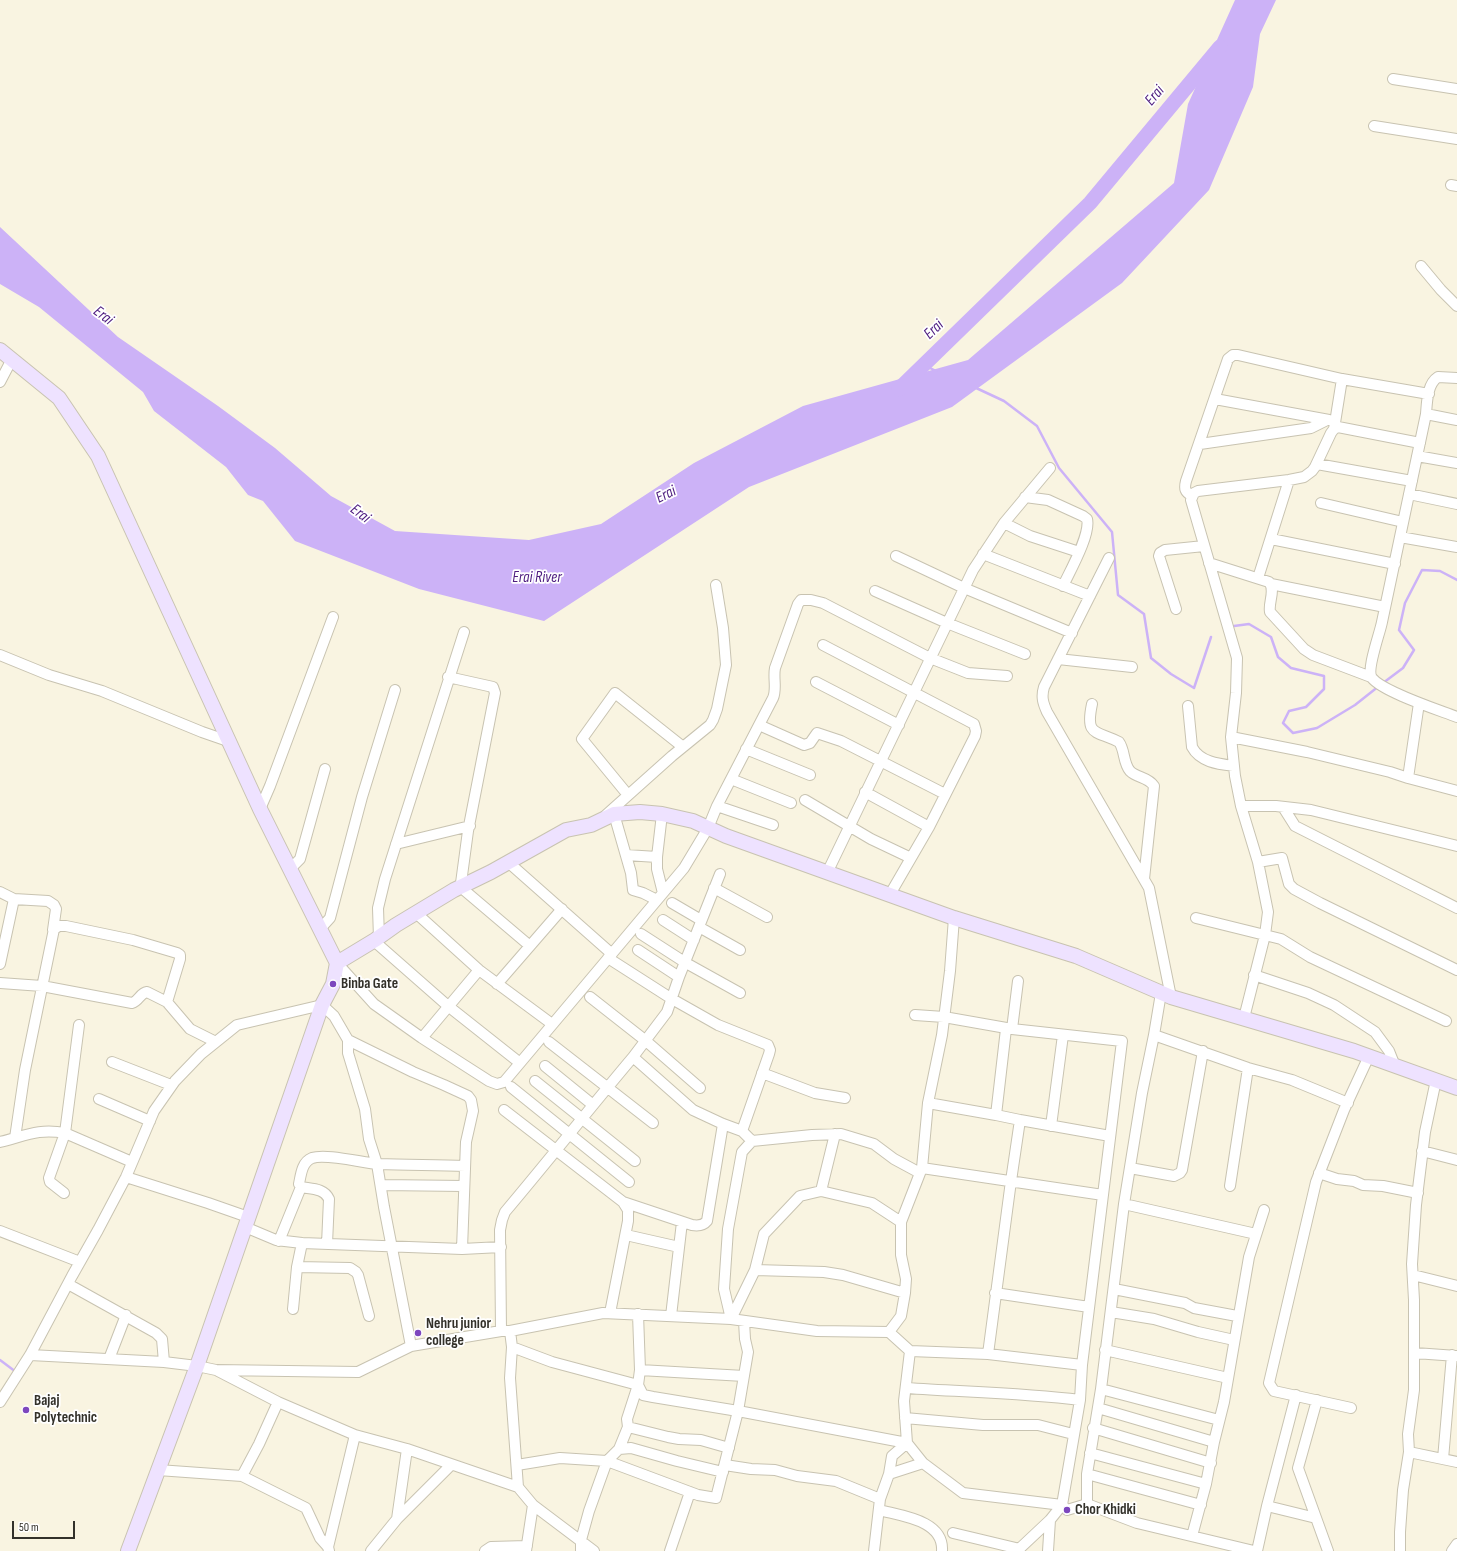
<!DOCTYPE html>
<html>
<head>
<meta charset="utf-8">
<style>
  body { margin:0 }
  #map { position:relative; width:1457px; height:1551px; overflow:hidden; background:#f9f4e1; font-family:"Sofia Sans Condensed",sans-serif }
  canvas { display:block }
  .scale { position:absolute; left:12px; top:1521px; width:63px; height:18px; box-sizing:border-box; border:2px solid #33312a; border-top:0; padding-left:5px; font-size:12px; line-height:14px; white-space:nowrap; color:#33312a; -webkit-text-stroke:3px #fff; paint-order:stroke }
</style>
</head>
<body>
<div id="map">
<canvas width="1457" height="1551"></canvas>
<div class="scale">50 m</div>
</div>
<script>
const context = document.querySelector('canvas').getContext('2d');
context.lineJoin = 'round';
function fillPath(path, color) { context.fillStyle = color; context.fill(path, 'evenodd'); }
function trace(path, color, width, dash) { context.strokeStyle = color; context.lineWidth = width; context.lineCap = dash ? 'butt' : 'round'; context.setLineDash(dash || []); context.stroke(path); }
function write(font, color, halo, rows, align = 'center') {
  context.font = font + ' "Sofia Sans Condensed",sans-serif'; context.lineWidth = 3.5; context.setLineDash([]); context.textBaseline = 'middle'; context.strokeStyle = halo; context.fillStyle = color; for (const [text, x, y, turn = 0] of rows) {
    context.save(); context.translate(x, y); context.rotate((+turn || 0) * Math.PI / 180); context.textAlign = isNaN(turn) ? turn : align; if (halo) context.strokeText(text, 0, 0); context.fillText(text, 0, 0); context.restore();
  }
}
const water = new Path2D(`
  M1235,0H1276L1260,34L1253,87L1209,190L1122,283L952,407L749,487L544,621L419,589L295,541L263,501L248,495L226,467L154,411L143,392L39,307L0,284V227L118,337L218,406L275,448L331,496L395,531L529,540L601,524L694,463L803,406L968,360L1174,183L1188,104Z`);
const stream = new Path2D(`
  M924,365L936,371
  M974,387L1004,401L1037,426L1059,468L1112,532L1118,595L1144,614L1151,658L1171,674L1194,688L1211,637
  M1234,626L1249,624L1271,637L1278,657L1291,668L1324,676V689L1306,707L1289,711L1283,723L1293,733L1317,728L1355,705L1379,686
  M1383,683L1403,668L1414,650L1399,630L1405,603L1422,570L1440,571L1457,580
  M0,1360L16,1372`);
const river = new Path2D(`
  M899,389L1090,203L1220,47`);
const street = new Path2D(`
  M1393,79L1457,89
  M1374,126L1457,139
  M1451,185L1457,186
  M1421,266L1441,290L1457,306
  M1457,378L1438,377C1427,384 1427,402 1426,414C1411,483 1397,553 1382,622C1380,633 1366,670 1372,678C1383,692 1439,710 1457,717
  M0,382L12,359
  M1215,399L1329,420
  M1426,414L1457,420
  M1334,429L1342,379
  M1200,444L1311,428L1327,420
  M1417,456L1457,463
  M1317,464L1412,481
  M1409,494L1457,504
  M1192,496C1185,492 1184,489 1186,481L1228,359L1233,355H1238L1342,379L1429,394
  M1025,497L1048,500L1083,516L1087,519C1091,534 1070,571 1063,586
  M1321,503L1403,522
  M1004,523L1030,536L1079,552
  M1400,537L1457,547
  M1271,539L1395,564
  M983,554L1090,596
  M896,556L964,588L1072,633
  M1109,558L1044,687C1041,697 1043,703 1047,712L1149,888L1171,997
  M1209,563L1269,582C1276,590 1268,603 1270,612L1304,649L1313,655L1371,677
  M1258,578L1289,480
  M1271,584L1385,607
  M875,591L947,623L1025,654
  M1176,609L1159,556L1160,553L1165,550L1204,546
  M823,645L974,724L976,731L975,736L929,827L889,896
  M0,655L49,675L102,691L202,732L228,741
  M1058,659L1132,667
  M448,677L493,687L495,693L468,831L461,883L464,890L530,946
  M816,682L899,725
  M1092,704C1085,737 1096,730 1119,742C1125,750 1123,763 1130,771C1137,778 1148,777 1154,786L1144,879
  M1188,706L1192,747C1200,762 1218,764 1234,766
  M759,725L804,745L810,743L817,733L841,741L945,794
  M1231,737L1307,752L1390,772L1408,778L1457,791
  M746,749L810,775
  M1408,778L1419,703
  M731,779L791,803
  M865,792L929,827
  M628,795L582,739L615,693L683,747
  M805,800L871,839L911,858
  M717,806L773,825
  M1241,806H1276L1311,810L1457,846
  M1283,807L1295,826L1457,908
  M260,809L270,786L333,617
  M614,814L631,873L633,890L643,893L657,900
  M662,814L657,857V869L663,893
  M606,815L672,756L710,725L713,720L717,709L726,665L723,628L716,585
  M396,844L470,826
  M626,855L657,857
  M508,862L612,954
  M1258,862L1282,858L1289,884L1294,889L1320,903L1457,970
  M289,870L300,859L325,769
  M827,873L973,570L1004,523L1050,468
  M720,874L679,977L667,1012L633,1057L693,1110L723,1124L742,1131L752,1141L812,1135L841,1134L874,1144L894,1159L920,1173
  M714,888L767,917
  M0,892L14,899L48,901L54,905L56,909L53,930
  M672,903L701,920
  M416,913L479,970L552,1024
  M954,918L950,971L942,1035L928,1103L922,1168L1103,1195
  M1196,918L1281,939L1310,957L1446,1021
  M663,920L694,940
  M699,927L740,950
  M320,929L330,918L362,797L395,690
  M641,934L686,963L740,993
  M379,938L378,908L385,879L464,632
  M374,941L448,1006L520,1063
  M638,950L679,977
  M608,958L672,999L718,1025L768,1045L770,1050L769,1054L742,1131
  M337,963L374,1004L422,1038L489,1081L497,1084L504,1082L684,868L708,828L717,806L773,698C777,689 773,678 775,668L798,604L801,600H811L823,603L930,658L968,673L1007,676
  M0,964L14,899
  M1254,975L1308,993L1334,1005L1375,1032L1389,1051L1395,1066
  M0,983L42,986L132,1003C139,1001 140,993 147,992L167,1002L190,1029L216,1042
  M497,984L562,909
  M590,997L646,1041L700,1088
  M915,1015L944,1017L1012,1029L1122,1041L1082,1365
  M1244,1018L1265,935L1268,912L1258,862L1241,806L1235,776L1231,737L1236,693L1237,658L1191,500L1194,493L1198,491L1289,480L1304,477L1312,471L1315,467L1331,433L1334,429L1338,427L1420,443
  M1006,1029L996,1115L1020,1120
  M1012,1029L1018,981
  M1154,1035L1248,1068L1292,1080L1348,1103
  M422,1038L479,970
  M348,1040L413,1072L444,1085L468,1096L471,1100L473,1111L466,1142L462,1249
  M549,1042L653,1123
  M112,1062L171,1085
  M545,1066L593,1105
  M762,1073L815,1093L845,1098
  M535,1081L635,1161
  M511,1087L629,1182
  M99,1099L150,1121
  M928,1103L996,1115
  M504,1110L623,1202L628,1210V1221L610,1313
  M1051,1126L1063,1035
  M15,1138L25,1070L54,929L59,926H66L133,940L177,953L180,955V959L167,1002
  M752,1141L742,1152L728,1229L724,1289L731,1319L755,1270L764,1234L800,1196L821,1191L835,1134
  M0,1142C25,1136 38,1128 65,1133L132,1162
  M1422,1151L1457,1160
  M1130,1168L1174,1176L1180,1173L1182,1170L1203,1051
  M1319,1173L1337,1179L1354,1181L1363,1185L1383,1186L1418,1193
  M126,1177L208,1203L248,1217
  M381,1185L464,1186
  M1230,1186L1248,1068
  M301,1187C311,1189 324,1188 329,1199L327,1244
  M821,1191L872,1203L901,1222
  M64,1193L50,1182L49,1178L65,1133L79,1025
  M623,1202L692,1225C698,1226 703,1226 707,1221L723,1124
  M1124,1204L1256,1234
  M245,1227L276,1240L302,1243L462,1249L501,1247
  M0,1231L80,1262
  M626,1235L679,1247
  M279,1241L301,1187L299,1184C301,1174 302,1162 312,1158C326,1153 363,1163 379,1164C407,1165 436,1165 465,1166
  M297,1267L350,1268L356,1272L358,1275L369,1316
  M755,1270L824,1272L843,1275L905,1293
  M1413,1275L1457,1286
  M68,1284L156,1333L162,1339L164,1362
  M1114,1289L1185,1303L1194,1308L1237,1316
  M995,1293L1089,1307
  M293,1309L297,1267L302,1243
  M1111,1312L1154,1319L1198,1332L1234,1340
  M671,1316L682,1222
  M501,1331L500,1230L502,1220L505,1212C548,1161 590,1108 633,1057
  M510,1331L512,1347L510,1378L518,1487
  M889,1332L901,1316L905,1293L906,1279L901,1255V1222L922,1168
  M512,1347L552,1362L638,1385L643,1395L653,1397L738,1411L907,1443
  M1105,1350L1228,1378
  M910,1351L988,1354L1082,1365L1080,1400L1062,1505L1050,1520L1048,1551
  M1415,1353L1457,1356
  M988,1354L1011,1181L1020,1120L1110,1136
  M30,1355L164,1362L197,1366L216,1370L358,1372L411,1346L501,1331H510L603,1313L731,1319L817,1331L889,1332L910,1351L904,1401L907,1443L923,1463L963,1493L1062,1505L1067,1510L1087,1504L1137,1523L1254,1551
  M109,1359L126,1315
  M640,1370L744,1376
  M218,1371L278,1402L355,1435L407,1449L518,1487L533,1505L594,1551
  M906,1388C964,1392 1022,1393 1080,1400
  M1101,1389L1219,1420
  M1317,1400L1298,1468L1328,1551
  M0,1402L30,1355L72,1276L98,1230L126,1177L154,1111L175,1081L201,1054L237,1025L322,1005L334,1016L348,1040V1053L365,1109L369,1139L377,1164L384,1207L411,1346
  M1098,1408L1214,1442
  M1351,1408L1274,1391L1269,1383L1316,1182L1344,1110L1369,1056
  M905,1418L983,1425H1038L1073,1434
  M628,1427L668,1437L679,1439L701,1440L729,1448
  M1093,1428L1211,1463
  M619,1449L631,1448L677,1461L723,1472
  M1409,1452L1457,1462
  M1090,1453L1206,1484
  M1443,1459L1452,1355
  M517,1465L560,1458L607,1461L698,1495L716,1498L738,1411L748,1352L745,1339L744,1321
  M725,1465L751,1469L775,1470L797,1476L836,1481L880,1499
  M158,1470L242,1476L306,1508L320,1538L328,1547L329,1551
  M889,1474L923,1463
  M1087,1474L1201,1505
  M242,1476L259,1444L278,1402
  M1087,1504V1474L1101,1389L1124,1204L1142,1093L1154,1035L1161,993
  M1267,1506L1316,1518
  M879,1510C901,1516 944,1520 942,1551
  M397,1519L407,1449
  M953,1533L1020,1549
  M1192,1536L1206,1484L1214,1442L1224,1402L1249,1257L1264,1210
  M328,1547L355,1435
  M371,1551L397,1519L451,1465
  M485,1551L491,1547L527,1546
  M526,1551L533,1505
  M581,1551V1540L589,1511L607,1461L619,1449L628,1427L627,1419L638,1385L640,1370L638,1314
  M670,1551L690,1492
  M874,1551L880,1499L889,1474L892,1456L907,1443
  M1017,1551L1050,1520
  M1257,1551L1267,1506L1296,1395
  M1400,1551V1532L1403,1490L1409,1452L1408,1434L1414,1390V1300L1412,1264L1416,1205L1425,1132L1436,1080
  M1452,1551L1457,1544`);
const secondary = new Path2D(`
  M0,350L59,398L98,456L260,809L337,963L333,984L322,1005L197,1366L128,1551
  M337,963L375,940L396,925L454,890L491,872L566,830L591,825L614,814L640,812L662,814L693,821L726,836L954,918L1076,956L1171,997L1354,1051L1457,1088`);
const markers = [
  [333,984,4,"#7d47be"],
  [418,1333,4,"#7d47be"],
  [26,1410,4,"#7d47be"],
  [1067,1510,4,"#7d47be"]
];
const poiNames = [
  ["Binba Gate",341,984],
  ["Nehru junior",426,1324],
  ["college",426,1341],
  ["Bajaj",34,1401],
  ["Polytechnic",34,1418],
  ["Chor Khidki",1075,1510]
];
const waterNames = [
  ["Erai",1155,96,-50],
  ["Erai",103,316,38],
  ["Erai",934,330,-44],
  ["Erai",666,495,-26],
  ["Erai",360,514,38],
  ["Erai River",537,578]
];
fillPath(water, '#ccb2f7');
trace(stream, '#ccb2f7', 2.5);
trace(river, '#ccb2f7', 15);
trace(street, '#c8c3b1', 12);
trace(secondary, '#c8c3b1', 16);
trace(street, '#fff', 10);
trace(secondary, '#eee2ff', 14);
for (const [x, y, r, color] of markers) { const dot = new Path2D(); dot.arc(x, y, r, 0, 2 * Math.PI); context.fillStyle = color; context.fill(dot); trace(dot, '#fff', 1.5); }
write('bold 15px', '#33312a', '#fff', poiNames, 'left');
write('italic 16px', '#4d1c7f', '#fff', waterNames);
</script>
</body>
</html>
